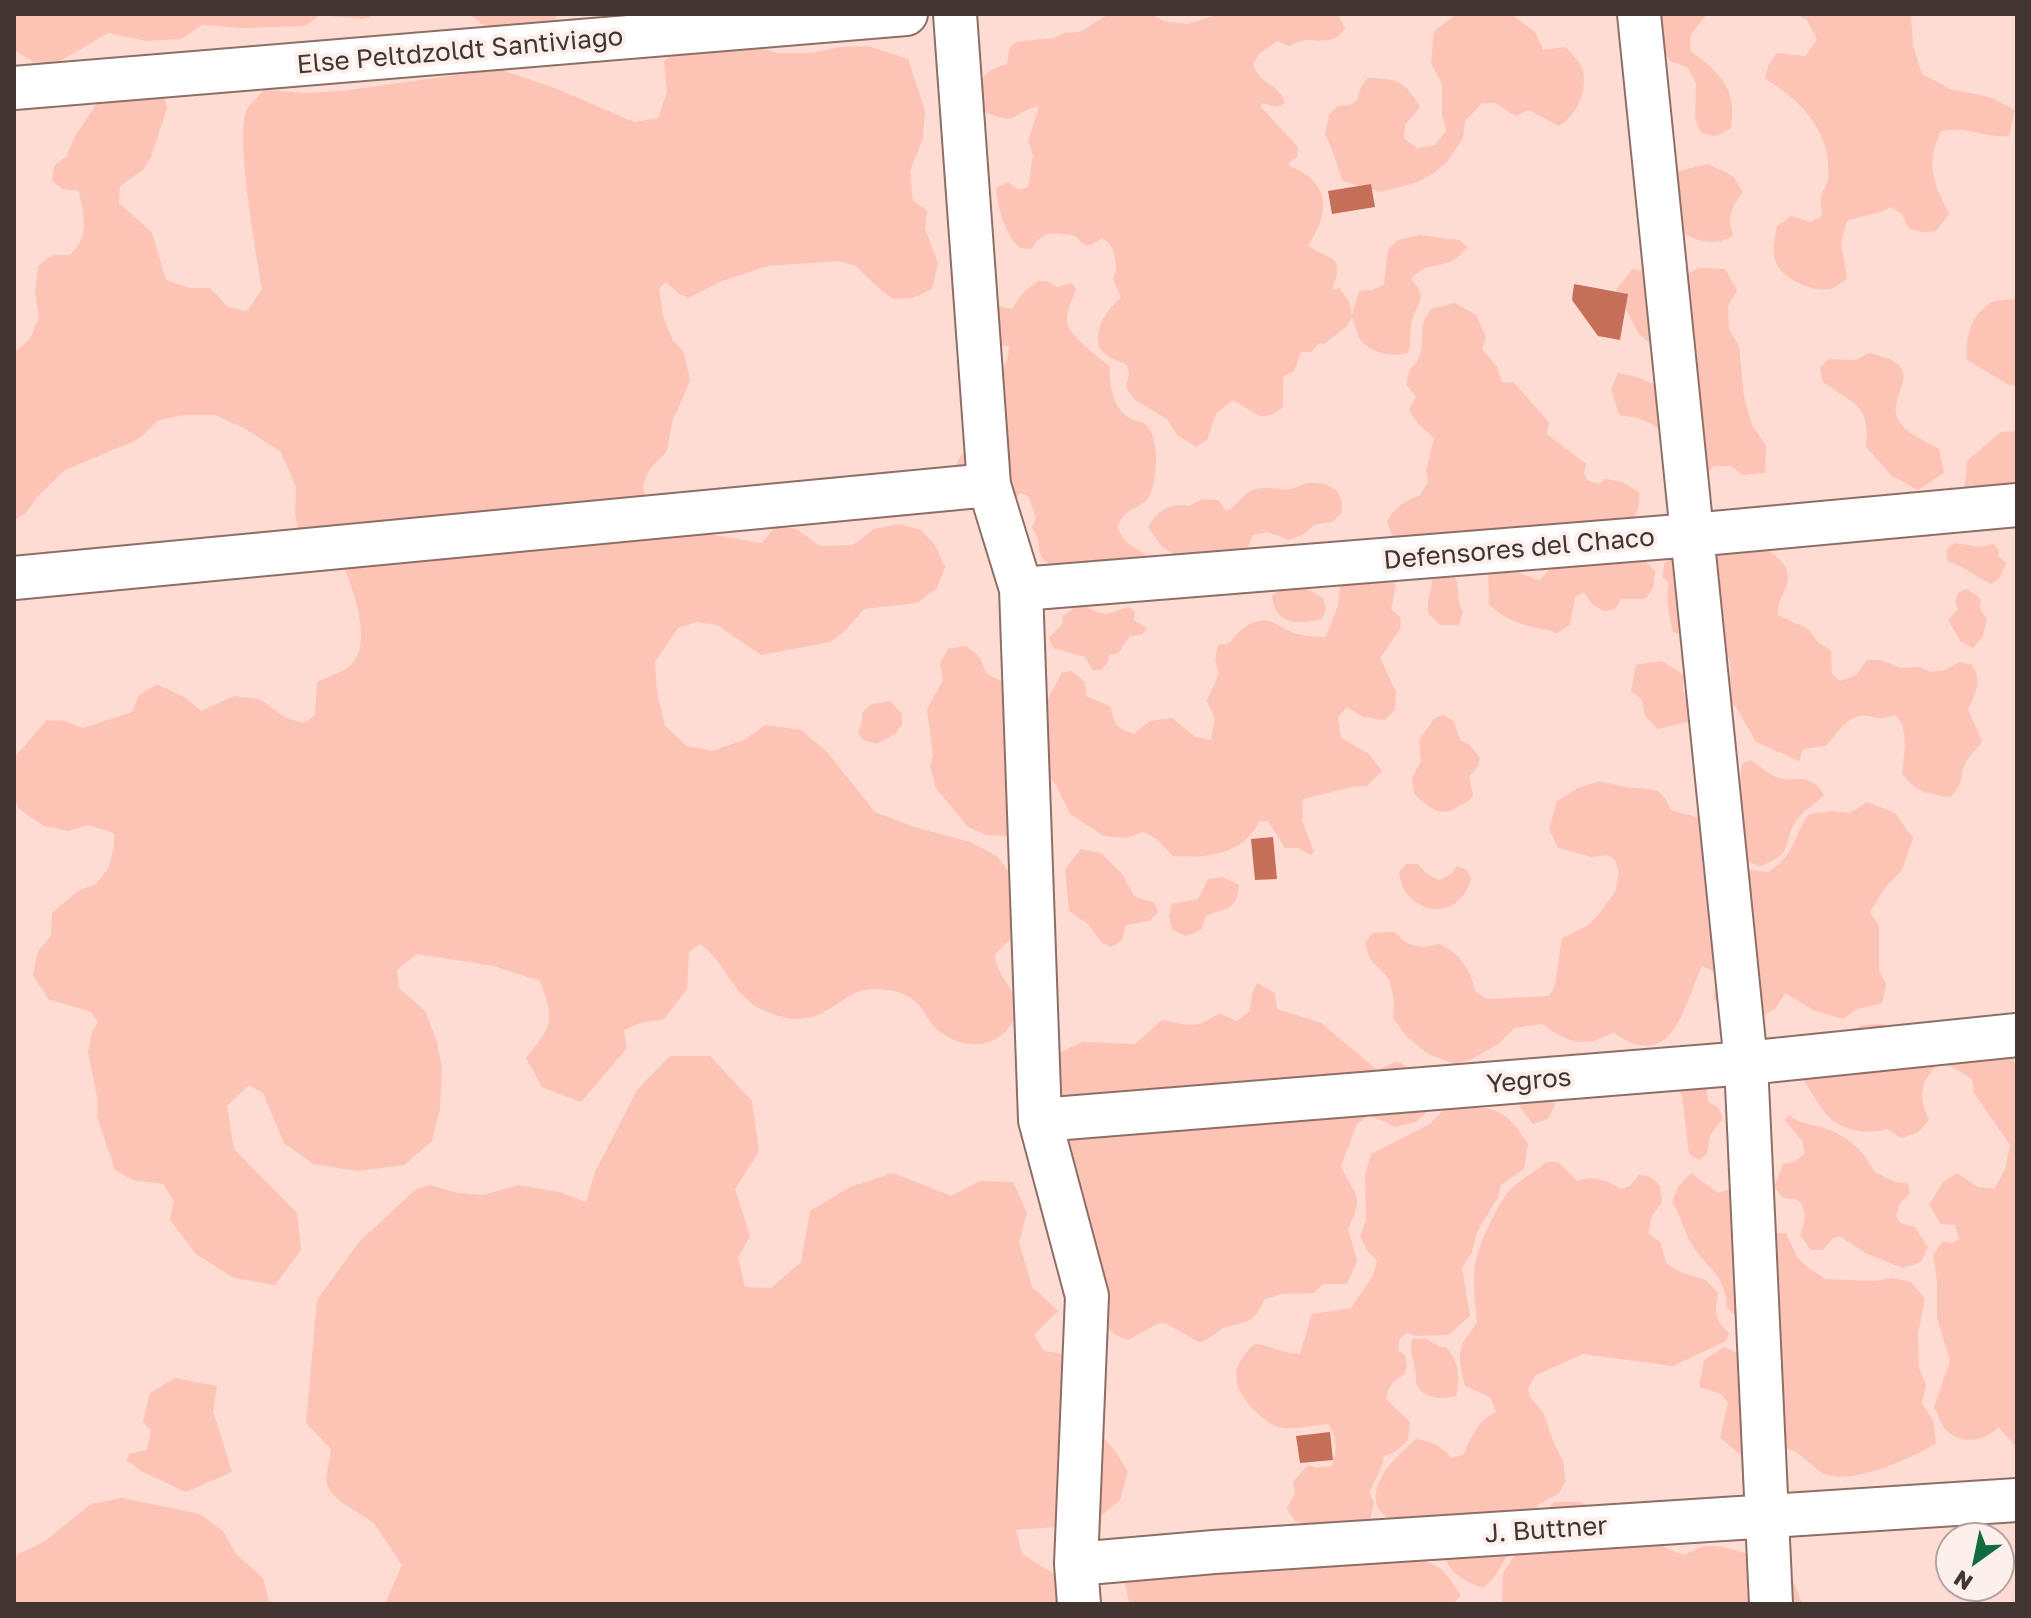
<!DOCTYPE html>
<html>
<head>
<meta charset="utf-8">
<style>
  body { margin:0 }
  #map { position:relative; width:2031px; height:1618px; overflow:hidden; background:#fedcd3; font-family:"Golos Text",sans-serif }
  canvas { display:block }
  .frame { position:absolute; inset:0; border:16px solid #423532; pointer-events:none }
  .north { position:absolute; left:1935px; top:1522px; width:80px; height:80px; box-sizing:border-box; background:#fdefeb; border:2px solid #b2a5a1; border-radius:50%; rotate:213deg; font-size:22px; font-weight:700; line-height:32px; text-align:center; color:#423532 }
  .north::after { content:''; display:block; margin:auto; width:28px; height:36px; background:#126c3f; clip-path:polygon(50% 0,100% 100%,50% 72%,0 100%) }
</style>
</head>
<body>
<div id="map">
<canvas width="2031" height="1618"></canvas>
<div class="frame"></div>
<div class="north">N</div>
</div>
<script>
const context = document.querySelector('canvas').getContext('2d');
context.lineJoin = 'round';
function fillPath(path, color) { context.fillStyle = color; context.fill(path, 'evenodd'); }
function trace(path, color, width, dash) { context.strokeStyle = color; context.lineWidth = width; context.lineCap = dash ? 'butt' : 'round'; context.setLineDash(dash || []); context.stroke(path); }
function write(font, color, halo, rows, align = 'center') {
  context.font = font + ' "Golos Text",sans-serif'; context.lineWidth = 8; context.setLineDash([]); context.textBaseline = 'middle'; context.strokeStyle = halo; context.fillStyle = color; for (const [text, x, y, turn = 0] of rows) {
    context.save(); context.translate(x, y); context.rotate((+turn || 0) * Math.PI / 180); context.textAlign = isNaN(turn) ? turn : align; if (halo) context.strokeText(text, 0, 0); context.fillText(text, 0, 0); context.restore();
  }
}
const green = new Path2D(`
  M14,14H377L364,19L320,15L305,26L243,28L202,25L181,39L147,41L108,33L55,64L34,62L14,50Z
  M469,14H559L549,29C510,36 501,40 469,14Z
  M1109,14H1151L1164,21L1187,24L1220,14H1338L1345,29C1333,44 1325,40 1308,40C1302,40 1295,43 1289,46L1277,41L1259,54L1253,65C1263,88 1276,80 1285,103L1277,107L1262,103L1260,106L1298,147L1297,157L1289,163L1291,167C1331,182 1330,214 1308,245C1326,261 1346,252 1333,287L1335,290L1339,288L1349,301L1352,314L1359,291L1372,290L1384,285L1388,249L1398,240L1419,235L1459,240L1467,247C1447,275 1430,256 1411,279C1432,302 1413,303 1411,327C1409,337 1412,342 1408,353C1393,357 1374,354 1362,342C1357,336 1355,324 1352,317L1347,326L1324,344L1319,343L1311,352H1301L1294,371L1283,377V407C1259,427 1254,409 1232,400L1216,414L1207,440L1196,447L1177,435L1167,419L1135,400L1126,388L1129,376L1127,365C1120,362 1109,358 1104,353C1088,337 1107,308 1121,298C1119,290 1114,284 1113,277L1116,272C1116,258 1114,243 1101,238C1091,247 1084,248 1076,236C1053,233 1045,228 1031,249L1020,248C1005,234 998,209 996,188L1007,182L1019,190L1028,187L1033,156L1028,141L1038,111V106C1010,113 1020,127 985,112L976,91C982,75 990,69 1007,64L1009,49L1016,42L1054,38L1064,33L1080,32Z
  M1457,14H1511L1535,32L1543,50L1565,47C1571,53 1578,59 1582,68C1589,88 1577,117 1558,126L1529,110L1516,116L1495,103H1482L1465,121L1463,138L1447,162L1434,173L1415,183L1380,192L1343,181C1336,163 1334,152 1325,134L1329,115L1337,106L1350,105L1357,100L1361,87L1367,78C1397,78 1405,81 1420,107L1405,125L1404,138L1417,148L1435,145L1446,131L1442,115V84L1431,63L1434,31Z
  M1656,14H1707L1691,34L1690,50C1720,74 1737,87 1731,128L1716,136L1701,133L1695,119L1696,82L1687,67L1670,61L1657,39Z
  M1796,14H1911L1913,46L1922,74L1950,89L1989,97L2015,110L2009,136C1984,138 1970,126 1941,131C1925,165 1933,182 1949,214L1936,231L1923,232L1909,229L1902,214L1891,207C1877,215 1862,215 1847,221L1841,242L1847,279C1842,282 1836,287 1831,289C1814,293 1783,279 1776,263C1771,253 1775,236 1777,226L1791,216L1810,222L1822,216C1822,210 1820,203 1821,197C1822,191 1827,186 1828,180C1833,134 1802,100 1765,79L1769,64L1777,53L1805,56L1817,40L1807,20Z
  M745,43L777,53H810L841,47L868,46L908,59L925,110L923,138L910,171L913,201L927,210L925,229L938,263L932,289L913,298L894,299L882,291L856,266L839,261L768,266L719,282L689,298L679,294L666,282L659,288L663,316L672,339L684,353L690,381L672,422L667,451L649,470L643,485L647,508L707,534L762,543L776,525L796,529L820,546L853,545L874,529L899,524L921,530L935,545L945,567L937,588L917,603L864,609L843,633L830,642L761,655L717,625L697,622L678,628L655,662L657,692L665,726L687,746L712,751L746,739L765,725L801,730L827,752L875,812L914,827L970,842L998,857L1015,880L1023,914L1011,939L995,954C994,981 1036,999 1006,1031C988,1050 959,1047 939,1031C924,1019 926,1003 901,993C889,989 869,987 858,992C837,1000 825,1019 797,1019C789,1020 776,1015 768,1012C733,1000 727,963 700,944L689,952L687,989L664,1019L640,1023L624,1030L627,1048L581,1102L542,1087L526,1058C553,1025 555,1021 540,981L494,966L417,954L397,970L399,988L425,1011L437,1042L442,1069L440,1108L432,1141L404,1165L357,1171L313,1164L284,1143L263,1093L249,1085L227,1106L234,1149L297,1213L301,1250L275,1285L234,1278L196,1254L170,1220L174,1201L163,1184L133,1180L115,1170L97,1117L98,1101L88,1053L92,1032L98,1022L91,1012L48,999L33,975L38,951L51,936L52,913L78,891L96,884L108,869L114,847V833L88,825L69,831L44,826L19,809L14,798V758L47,720L65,721L83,728L132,712L139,695L157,684L186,698L201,711L234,696L259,699L286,718L304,723L315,715L317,682C326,678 337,674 346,669C378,647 351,588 342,560L300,538L295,512L296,487L281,452L244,428L215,415H184L159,420L137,440L65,470L37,497L26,513L14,520V353L30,339L39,318L35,291L38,266L52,255H70C90,237 84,215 79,191L62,189L52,181L54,166L66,157L74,138L97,103L162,86L167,108L151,157L143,170L120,186L119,203L152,233L166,280L190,288H210L228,307L247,311L262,289C257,256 234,133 247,109C251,102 259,96 264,90L305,93L342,91L499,69L557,89L634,122L658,118L667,92L664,62L679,44Z
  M1708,164L1733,176L1743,192C1731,207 1727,217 1733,236C1708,250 1698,237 1673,231L1667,169L1679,171Z
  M1699,268L1725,269L1737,290L1728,306L1729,329L1739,346L1744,397L1752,425L1766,446L1765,473L1742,475L1731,466H1714L1699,480C1674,446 1665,419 1619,415L1611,389L1618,373L1637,377L1665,389L1654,347L1638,333L1616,290L1633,269L1681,278Z
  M1038,281H1046L1057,287L1072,283L1076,289C1073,300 1067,308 1067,320C1067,335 1098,356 1110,367C1109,384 1113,408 1129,418C1134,421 1142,421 1146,425C1160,438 1157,477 1151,492C1146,505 1138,505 1128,512C1123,515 1120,522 1117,527C1127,550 1140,546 1149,560L1062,567C1029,562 1046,546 1032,528L1036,517L1028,496L1020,493L993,525C974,512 949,494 956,467C958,459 960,455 966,451L1008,357L1009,346L997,345V306L1012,309L1022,294Z
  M2017,299V386L2009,385L1967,360C1965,339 1970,315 1991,303C1997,299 2009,300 2017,299Z
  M1455,303L1476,315L1486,337L1482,349L1497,367L1502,382L1514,383L1549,422L1547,434L1586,464L1584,473L1587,480L1599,484L1606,479L1622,482L1639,492C1644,551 1576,514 1541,530L1428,535L1413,540L1394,541L1387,521C1396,507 1404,500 1419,496L1428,482L1426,471L1434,438L1418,424L1409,410L1416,397L1407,385C1408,363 1415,370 1420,355C1425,336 1417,328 1431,309Z
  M1869,353C1933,367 1886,392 1898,419C1904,433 1927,442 1939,449L1944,473L1918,490L1892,476L1866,447C1871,404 1853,404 1822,381L1820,367L1829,359L1856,360Z
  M2017,431V523L1964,495L1967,461L2001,432Z
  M1306,483C1329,482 1343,487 1342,512L1332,522L1315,524L1304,534L1289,540L1268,532L1253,535L1246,552L1208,558L1195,553L1178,556L1162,547L1148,527C1157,511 1170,502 1189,506L1202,499L1218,500L1226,511C1238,507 1242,492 1256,489C1279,485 1281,496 1306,483Z
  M1955,543L1980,547L1994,544L1999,550L1998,556L2006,563L2000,577L1992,584C1976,578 1965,566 1948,562L1946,550Z
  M1757,544C1771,553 1793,563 1787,584C1783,599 1778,596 1778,615L1808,629L1818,642L1831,651L1832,674L1840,681L1856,675L1867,660H1881L1900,668L1920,667L1931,672L1945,670L1959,662L1972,665C1983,682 1975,693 1968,710L1982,741C1977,750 1969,755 1966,762C1958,777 1966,781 1950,797C1929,794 1914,792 1902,773C1904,755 1910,728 1895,715C1883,719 1880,718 1868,716C1847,713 1838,733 1826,746L1803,749L1799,761L1756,742L1736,707L1728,700C1730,667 1738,661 1711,637L1692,638L1673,632C1669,615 1665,600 1669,583L1663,577L1664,564L1673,552Z
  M1643,559L1655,571L1653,588L1645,599H1621L1615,609L1604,611L1592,604L1584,592L1575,597L1570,625L1557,633C1545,628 1536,629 1525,625C1511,621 1500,614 1489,605L1488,567C1513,564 1517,575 1540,580L1556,562Z
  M1447,570C1465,580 1453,596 1463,612L1459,625H1440L1428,613V602L1433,578Z
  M1379,571L1396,585L1391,609L1400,617L1401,628L1380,658L1396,692L1395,710L1385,720L1363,717L1347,707L1338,717L1341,738L1369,754L1382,771L1367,786L1352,787L1303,799L1302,820L1314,852L1310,855L1298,848H1285L1268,821H1259C1245,855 1205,858 1173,856L1157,839L1143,832L1126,838L1104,836L1070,814L1055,783L1044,773L1022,824L1008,836L986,835L968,827L936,788L930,767L933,755L927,709L943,680L940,663L948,649L967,646L981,659L986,673L1045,705L1062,672L1072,671L1085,683L1086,696L1111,707C1113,725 1118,729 1134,734L1150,721L1172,718L1195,737L1211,740L1215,719L1207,701L1219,673L1215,659L1218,645L1230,643C1238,630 1256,616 1272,622C1278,624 1283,629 1289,631C1301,636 1313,637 1326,637L1338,606L1340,584Z
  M1302,586L1323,598L1326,610L1321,620C1296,623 1275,627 1272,595L1285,587Z
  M1967,589L1981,599L1980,609L1987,619L1983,636L1973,648L1961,642L1948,620L1958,609L1955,601L1959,592Z
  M1081,603C1087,606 1094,612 1101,613C1111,616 1119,608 1129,607L1135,612L1134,620L1147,628L1142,635L1130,636L1118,653L1109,655L1108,662L1101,670H1093L1085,657L1053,648L1049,638L1062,624L1063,616Z
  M1662,661L1684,675L1683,691L1689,701L1691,721L1658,729L1645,716L1642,700L1631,691L1636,665Z
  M890,701L902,714V725L895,734L876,744L863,740L858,733L862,722V713L870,705Z
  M1443,715L1453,720L1460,740L1470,745L1480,758L1478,766L1469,777L1473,795L1468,802C1460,804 1458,808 1450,811C1436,816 1424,802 1414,794L1412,778L1421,761L1419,740L1435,718Z
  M1750,760C1758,764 1764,771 1772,775C1793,787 1807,767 1824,795C1816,804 1806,808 1800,816C1779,841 1800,851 1759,867L1746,859L1739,788L1742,764Z
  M1600,781C1611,784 1623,787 1634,788C1657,790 1660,787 1671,810L1699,818L1703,838L1740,879L1750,870L1768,872C1799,851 1790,840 1809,814L1831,811L1850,813L1867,802L1895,813L1913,838L1902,870L1884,889L1870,912L1879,927V970L1886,984L1882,1003L1857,1009L1843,1019L1813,1010L1785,993L1776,1008L1755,1021L1730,1015L1713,998L1717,984L1713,971L1702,966C1683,1007 1673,1074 1614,1033C1607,1035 1602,1038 1596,1040C1575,1047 1558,1035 1542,1024L1514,1028L1498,1044L1472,1059L1455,1064L1428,1054L1406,1036L1393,1018L1394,1000L1389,979L1370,959L1365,943L1372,933L1395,932C1409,948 1419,949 1440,944C1461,955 1470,968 1475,991L1487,999L1549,996L1555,985L1562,938L1587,926L1598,915L1615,892L1619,872L1615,860L1608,855L1592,857L1558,848L1549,829L1557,801L1578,788Z
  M1081,849L1101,853L1123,875L1134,896L1154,903L1158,912L1149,921L1126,925L1122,940L1112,947L1102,943L1089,925L1069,911L1065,869Z
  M1406,864H1418L1427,874L1439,880L1451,874L1457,866L1467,870L1471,879C1456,928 1402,911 1399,872Z
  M1223,877L1239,885C1236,913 1226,906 1206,916L1202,929L1187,936L1172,930L1169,916L1172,904L1198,899L1208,879Z
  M1257,983L1275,993L1277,1009L1321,1023L1377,1070L1397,1061L1424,1077L1432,1107L1416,1122L1394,1127L1384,1121L1368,1116L1357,1124L1341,1166C1354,1197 1366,1193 1348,1229L1357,1261L1347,1284H1323L1314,1293L1282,1294L1265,1299C1252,1324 1250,1320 1226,1327C1216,1330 1215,1338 1199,1342L1165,1323L1157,1324L1128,1340L1114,1334L1058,1279L1064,1250L1051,1057L1082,1042L1135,1044L1162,1020C1188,1025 1196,1030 1219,1013L1237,1021L1250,1011L1252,993Z
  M1882,1024L1897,1030L2011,1055L2017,1067V1447L1998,1427C1984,1444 1955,1445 1942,1425C1939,1419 1937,1412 1934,1407L1950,1361L1937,1318V1281L1933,1255L1942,1242L1953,1243L1959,1239L1955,1225L1941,1224L1929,1205L1942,1183L1957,1173L1978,1187L1994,1189L2005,1170L2010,1145L1974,1093L1972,1079L1952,1067L1938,1064C1920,1082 1918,1097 1929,1120L1917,1133L1901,1138L1887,1129C1865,1136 1835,1129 1822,1109C1814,1098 1809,1087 1801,1076L1850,1032L1862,1025Z
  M670,1056H710L752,1101L759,1151L735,1189L750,1236L738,1258L745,1287L771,1288L801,1262L810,1211L850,1187L893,1173L951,1196L980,1181L1013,1182L1027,1213L1019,1242L1032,1287L1058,1311L1034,1335L1044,1351L1075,1356V1405L1116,1452L1128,1472L1120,1500L1091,1524L1016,1530L1022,1554L1056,1575L1073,1604H385L402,1565L374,1523L341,1502L330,1491L326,1480L331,1449L306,1423L317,1300L359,1242L415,1190L430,1185L458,1193L483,1195L518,1185L559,1192L586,1202L595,1172L637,1090Z
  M1706,1082L1708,1102L1718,1107L1723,1118L1710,1135L1707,1154L1699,1160L1689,1154L1682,1095L1675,1086Z
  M1517,1094H1553L1555,1105L1548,1119L1533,1124L1520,1107Z
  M1448,1106C1493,1108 1503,1104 1528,1144L1524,1169L1501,1185L1498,1197L1477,1232L1472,1252L1462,1268L1470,1316L1448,1335L1416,1336L1407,1333L1400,1338L1398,1350L1405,1355L1407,1366L1404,1375C1393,1380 1388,1387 1386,1399L1410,1422L1408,1440L1396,1451L1383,1457V1463L1369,1493L1374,1502L1370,1522L1320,1527L1295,1521L1287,1509L1295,1493L1293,1482L1308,1465L1317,1468L1332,1466C1337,1448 1338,1440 1328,1424C1313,1425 1292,1431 1277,1427C1269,1424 1258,1414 1252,1408C1231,1384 1230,1366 1255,1344C1272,1345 1282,1354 1300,1354L1312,1314L1351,1308L1373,1276L1377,1261L1367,1250L1360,1236L1366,1221L1365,1176L1371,1154L1430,1124Z
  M1789,1115C1803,1126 1816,1124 1832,1131C1850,1139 1867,1154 1874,1172L1895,1182L1908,1183L1910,1193L1900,1203L1896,1216L1900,1223L1915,1227L1928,1247L1921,1262L1903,1268L1867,1254L1840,1236L1833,1238L1823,1250H1811L1800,1235C1806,1220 1808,1210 1797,1199L1783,1198L1774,1187L1783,1164L1794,1162L1805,1153L1802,1141L1785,1120Z
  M1546,1162H1558L1577,1181C1594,1175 1606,1180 1621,1189L1630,1186L1639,1175L1649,1176L1660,1186L1662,1202L1652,1216L1648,1234L1660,1242L1667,1264L1680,1272L1706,1280L1718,1293C1714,1313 1715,1320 1729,1333L1726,1341L1673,1366L1583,1354L1536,1375L1528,1388L1530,1397L1544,1414L1553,1441L1564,1464L1565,1482L1558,1494L1539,1504L1493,1579L1483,1588C1465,1582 1448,1573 1444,1553C1431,1545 1389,1522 1381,1512C1363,1485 1399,1454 1416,1439C1432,1441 1441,1446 1451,1458L1463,1455C1472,1437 1477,1421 1496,1412L1490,1397L1465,1386C1457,1352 1456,1350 1477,1323C1475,1304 1473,1285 1475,1266C1477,1248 1498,1201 1512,1188C1522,1178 1536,1172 1546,1162Z
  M1691,1173L1718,1193L1730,1189L1745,1197L1771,1243L1777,1233H1786L1797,1257L1806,1266L1825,1279L1874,1281L1892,1278L1911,1282L1925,1299L1918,1333L1919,1368L1926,1385L1922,1403L1933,1420L1936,1443C1913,1458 1854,1484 1828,1475C1812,1470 1805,1454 1786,1448L1774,1463L1754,1466L1720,1438L1728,1403L1721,1394L1699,1387L1704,1360L1724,1347L1735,1352L1749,1351L1746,1325L1727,1308C1725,1271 1707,1271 1691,1243C1683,1229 1681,1215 1672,1202L1678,1187Z
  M1412,1339H1427L1440,1347H1446C1459,1362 1461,1377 1456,1396C1442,1399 1423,1400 1416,1383C1416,1382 1416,1371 1415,1370C1413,1358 1410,1352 1412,1339Z
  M175,1378L217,1386L213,1411L232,1472L186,1492L141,1471L127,1460L129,1454L147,1450L151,1430L143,1422L150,1393Z
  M122,1498L200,1514L223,1531L236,1554L263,1578L270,1604H14V1562L18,1554L44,1542L91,1504Z
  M1554,1502H1581L1668,1549L1685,1555C1692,1551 1701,1546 1709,1546C1731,1545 1770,1561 1787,1576C1795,1583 1799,1594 1802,1604H1502L1503,1573L1538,1520Z
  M1309,1556C1340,1556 1413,1549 1438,1567C1448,1575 1454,1585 1461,1596L1453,1604H1130L1122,1572L1270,1565L1292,1569Z`);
const water = new Path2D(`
  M1371,184L1375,207L1332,214L1328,191Z
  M1574,284L1628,294L1620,340L1598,336L1572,300Z
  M1273,837L1277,879L1255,880L1251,839Z
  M1330,1432L1333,1460L1300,1463L1296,1436Z`);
const street = new Path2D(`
  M955,14L989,485L1021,589L1040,1120L1087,1296L1076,1564L1079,1604
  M1639,14L1746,1063L1771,1604
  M14,88L906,14
  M14,578L989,485
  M1021,589L1692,535L2017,505
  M1040,1120L1746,1063L2017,1035
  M1076,1564L1214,1552L2017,1500`);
const streetNames = [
  ["Else Peltdzoldt Santiviago",460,51,-5],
  ["Defensores del Chaco",1519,549,-5],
  ["Yegros",1529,1081,-5],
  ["J. Buttner",1546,1530,-4]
];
fillPath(green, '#fdc4b5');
fillPath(water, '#c56e58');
trace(street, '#8d6f67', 46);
trace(street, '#fff', 42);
write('26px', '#423532', '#fdefeb', streetNames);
</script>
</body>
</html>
